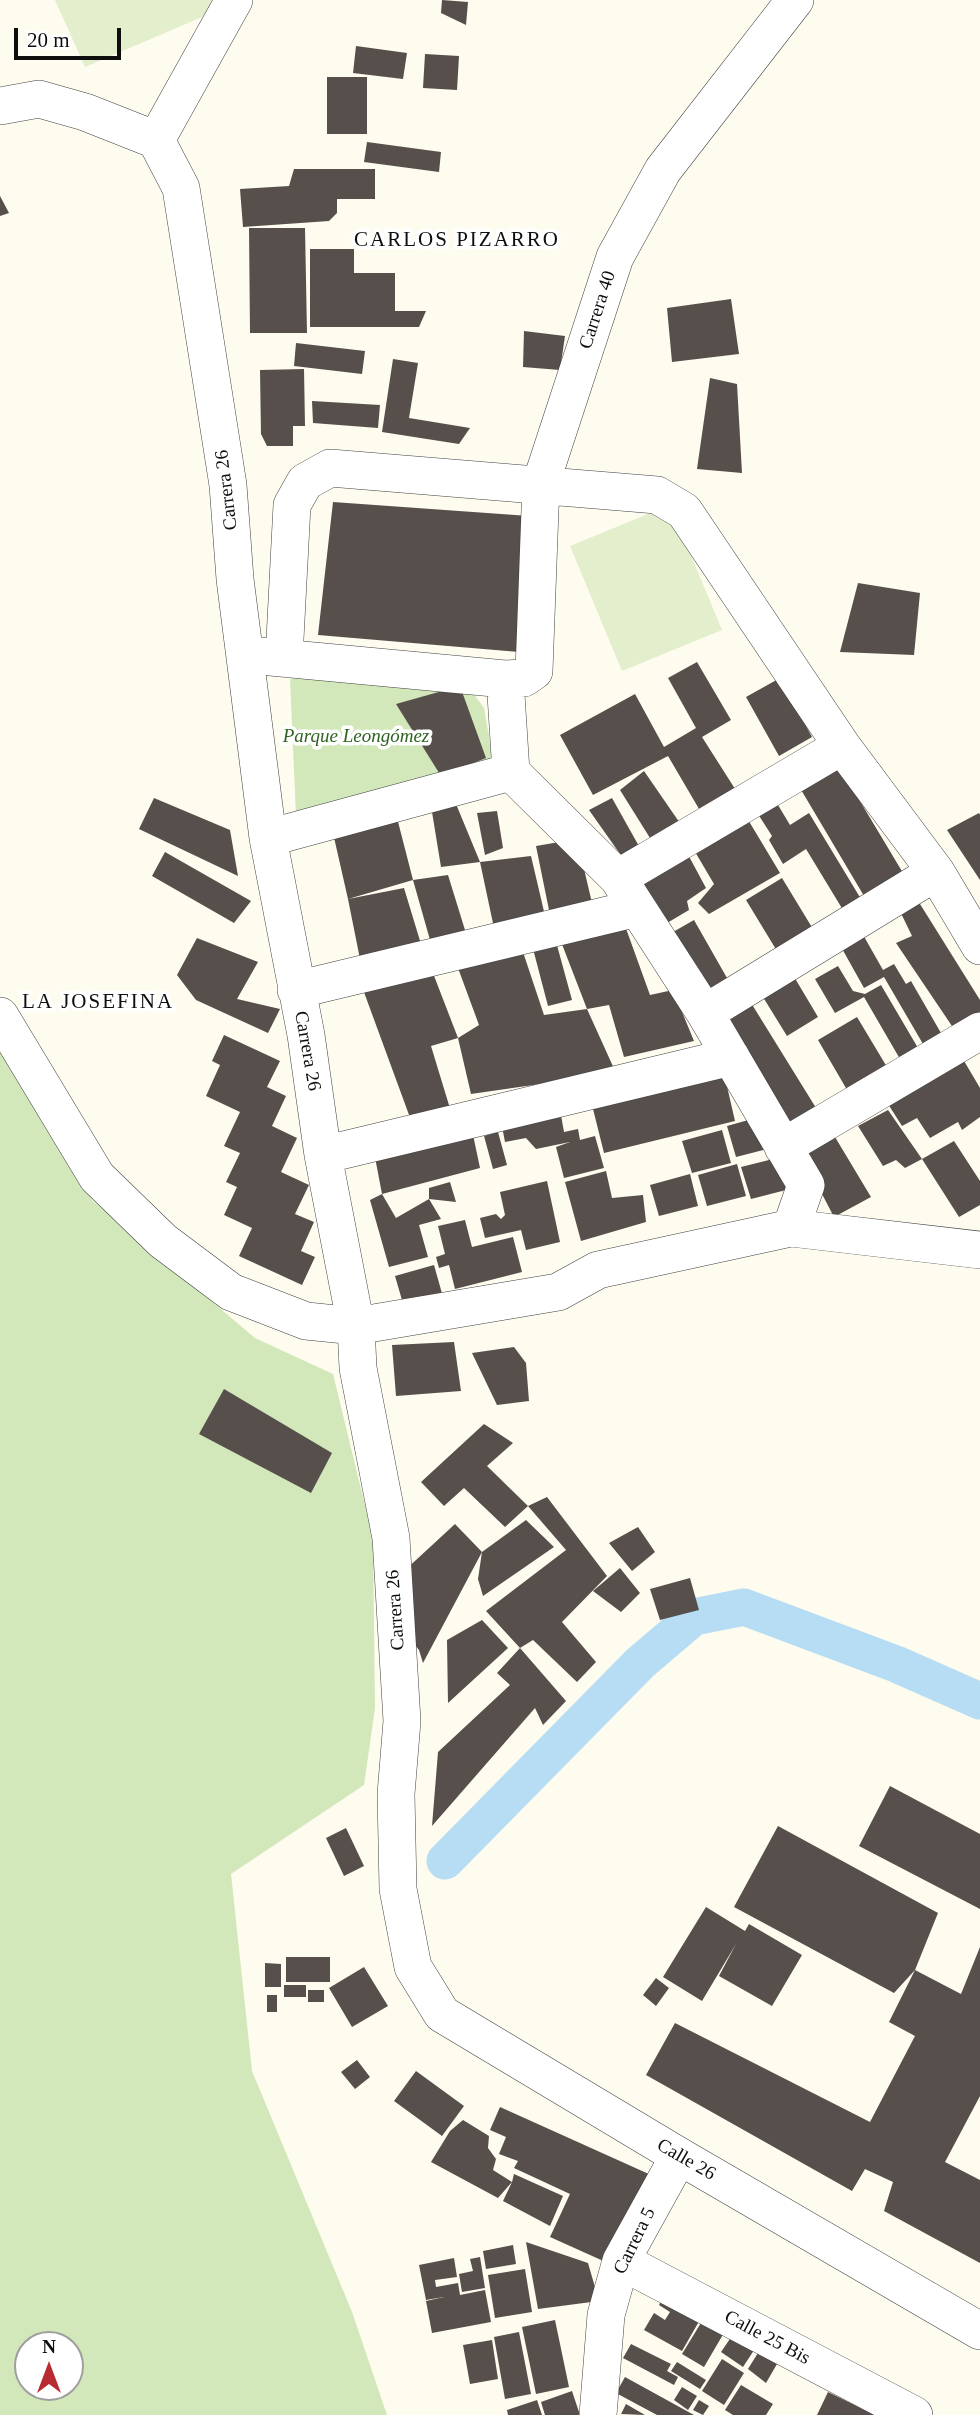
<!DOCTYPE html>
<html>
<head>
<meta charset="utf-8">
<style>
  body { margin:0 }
  #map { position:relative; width:980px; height:2415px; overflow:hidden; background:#fefbef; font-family:"Times New Roman",serif }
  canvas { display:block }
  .north { position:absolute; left:14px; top:2331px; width:70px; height:70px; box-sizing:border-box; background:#fff; border:2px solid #9f9f9f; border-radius:50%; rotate:0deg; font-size:19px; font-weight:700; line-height:28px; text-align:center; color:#0e0e0e }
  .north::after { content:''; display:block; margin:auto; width:24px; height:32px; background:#b92b33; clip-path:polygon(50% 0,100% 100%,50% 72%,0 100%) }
  .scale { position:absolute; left:14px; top:28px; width:107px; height:32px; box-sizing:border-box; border:4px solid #0e0e0e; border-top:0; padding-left:9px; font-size:21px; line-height:24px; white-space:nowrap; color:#0e0e0e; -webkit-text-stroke:5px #fff; paint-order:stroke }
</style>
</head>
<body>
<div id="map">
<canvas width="980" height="2415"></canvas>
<div class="north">N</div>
<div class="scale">20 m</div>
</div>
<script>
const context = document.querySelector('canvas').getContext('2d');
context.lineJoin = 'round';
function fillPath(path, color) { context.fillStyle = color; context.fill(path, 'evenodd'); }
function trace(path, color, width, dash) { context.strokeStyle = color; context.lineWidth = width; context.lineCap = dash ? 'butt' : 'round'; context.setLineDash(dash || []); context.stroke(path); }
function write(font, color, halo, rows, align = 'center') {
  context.font = font + ' "Times New Roman",serif'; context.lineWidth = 7; context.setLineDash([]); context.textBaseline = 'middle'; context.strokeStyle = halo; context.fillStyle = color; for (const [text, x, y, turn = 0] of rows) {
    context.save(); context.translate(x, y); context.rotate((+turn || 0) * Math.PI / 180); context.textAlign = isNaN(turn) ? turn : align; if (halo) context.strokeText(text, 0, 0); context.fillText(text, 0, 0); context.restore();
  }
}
const green = new Path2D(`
  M332,673L464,681L484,708L495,771L296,816L290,679Z
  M0,1042L92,1200L255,1338L333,1374L373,1538L375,1708L364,1785L231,1874L252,2071L352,2312L387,2415H0ZM28,2345H70V2387H28Z`);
const pitch = new Path2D(`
  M55,0H225L228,6L85,67Z
  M670,505L722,630L622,671L570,546Z`);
const canal = new Path2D(`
  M445,1861L640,1663L694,1617L744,1607L896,1664L980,1701`);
const building = new Path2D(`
  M442,0L468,2L466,25L441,13Z
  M356,46L407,53L403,79L353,73Z
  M425,54L459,56L457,90L423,88Z
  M327,77H367V134H327Z
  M367,142L441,152L439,172L364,162Z
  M294,169H375V199H337V213L329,221L243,227L240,189L289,186Z
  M0,196L9,213L0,216Z
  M249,228H305L307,333H250Z
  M310,249H354V273H395V311H426L419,327H310Z
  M731,299L739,354L672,362L667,308Z
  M524,331L565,336L560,370L523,367Z
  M296,343L365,351L362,374L294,366Z
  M393,359L418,363L409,418L470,428L459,444L382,432Z
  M304,369L305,426H293V446H267L261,434L260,370Z
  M710,378L737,384L742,473L697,469Z
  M312,401L380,405L378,428L313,423Z
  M333,502L529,516L519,652L318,635Z
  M858,583L920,593L914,655L840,652Z
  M697,662L731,720L702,737L737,792L702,814L668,756L593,795L560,735L635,694L664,747L696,728L668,678Z
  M780,678L812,737L779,756L746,697Z
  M460,686L486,758L441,776L396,704Z
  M836,761L906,878L867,901L797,783Z
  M644,771L684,829L655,846L620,790Z
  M154,798L230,830L238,876L139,829Z
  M612,798L640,848L625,861L589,810Z
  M775,800L790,825L809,813L861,899L843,910L806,849L783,864L769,840L772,836L756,811Z
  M456,804L480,862L441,867L432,812Z
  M497,811L503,848L485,855L477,813Z
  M744,813L780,873L709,914L698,903L714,884L691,845Z
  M979,813L980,815V880L947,830Z
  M396,814L413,880L348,899L333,833Z
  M577,839L592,903L549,910L536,846Z
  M685,849L706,888L687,901L689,910L662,926L635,878Z
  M165,852L251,901L234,923L152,876Z
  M531,856L546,920L494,928L480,862Z
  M448,875L469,943L432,947L413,880Z
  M782,878L813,929L777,951L746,900Z
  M404,888L424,954L361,964L348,899Z
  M915,896L980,1000V1016L956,1032L896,943L912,936L896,903Z
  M694,920L731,985L710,997L673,932Z
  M624,923L650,995L673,990L694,1041L624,1057L609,1005L587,1009L560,939Z
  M862,933L883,970L894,964L906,984L911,981L941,1033L923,1044L884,977L864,988L840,945Z
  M197,938L258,962L237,999L280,1009L268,1033L196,1000L177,975Z
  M555,938L572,1000L548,1006L532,945Z
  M522,949L544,1015L587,1009L616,1073L471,1094L458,1038L479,1025L458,968Z
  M838,966L853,991L865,994L881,985L918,1048L900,1059L864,997L835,1013L815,979Z
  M431,968L458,1038L431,1046L452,1115L412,1123L361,984Z
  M790,970L818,1017L787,1036L758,989Z
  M748,998L821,1116L789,1134L716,1016Z
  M857,1017L890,1072L850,1095L818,1040Z
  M224,1035L280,1061L267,1087L286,1096L272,1126L297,1138L281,1172L309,1185L295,1214L314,1222L301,1251L315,1257L302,1285L239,1256L252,1228L224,1215L237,1187L226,1182L240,1153L224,1146L240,1112L206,1096L220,1065L212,1061Z
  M957,1049L980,1088V1117L962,1130L958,1122L930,1138L917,1118L902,1126L881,1093Z
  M723,1069L735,1121L604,1153L591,1101Z
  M559,1104L564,1132L578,1129L580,1140L595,1136L604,1168L564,1178L556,1147L570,1142L536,1149L526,1138L505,1142L500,1116Z
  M888,1110L922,1159L954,1141L980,1181V1205L959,1217L922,1159L905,1168L896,1160L883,1166L858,1126Z
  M759,1117L775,1147L736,1157L727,1126Z
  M472,1130L480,1168L382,1194L374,1152Z
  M722,1130L731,1163L692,1173L682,1141Z
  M498,1132L507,1165L493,1169L484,1136Z
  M832,1132L871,1197L834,1217L798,1148Z
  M781,1157L790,1189L751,1199L741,1167Z
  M737,1164L746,1196L707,1206L698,1175Z
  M606,1171L612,1198L643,1195L646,1222L581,1241L565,1182Z
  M690,1174L698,1206L659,1216L650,1185Z
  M547,1181L560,1242L526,1250L521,1230L485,1238L480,1218L496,1214L501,1219L505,1215L500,1192Z
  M450,1182L456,1202L429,1199V1188Z
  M382,1194L396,1218L429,1199L441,1219L419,1225L428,1257L389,1267L370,1200Z
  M465,1220L472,1247L513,1237L522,1272L455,1289L449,1265L439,1268L436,1257L445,1254L438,1226Z
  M434,1265L443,1297L404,1307L395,1276Z
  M454,1342L461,1391L396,1396L392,1345Z
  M514,1347L526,1363L529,1401L497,1405L472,1353Z
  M224,1389L332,1453L311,1493L199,1434Z
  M484,1424L513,1443L487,1466L528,1506L505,1527L464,1488L444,1506L421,1482Z
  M547,1497L607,1576L562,1622L596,1662L577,1682L533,1640L520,1648L486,1611L566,1550L528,1506Z
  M526,1520L554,1547L483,1596L478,1579L482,1552L423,1663L419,1650L408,1636L403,1572L455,1524L482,1552Z
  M638,1527L655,1552L632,1571L609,1543Z
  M620,1568L640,1593L621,1612L593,1591Z
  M690,1578L699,1610L660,1620L650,1589Z
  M482,1620L508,1648L448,1703L447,1640Z
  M520,1648L566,1701L543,1725L535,1708L432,1826L438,1752L510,1685L497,1673Z
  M890,1786L980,1834V1909L859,1846Z
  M778,1826L938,1913L915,1970L894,1993L734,1907Z
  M346,1828L364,1866L344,1876L326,1838Z
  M706,1907L745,1931L749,1924L802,1955L772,2006L719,1976L736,1944L702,2001L663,1977Z
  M980,1947V2096L945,2162L980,2180V2263L884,2211L893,2182L865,2169L852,2191L646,2075L675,2023L870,2122L915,2036L889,2022L915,1970L961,1994Z
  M286,1957H330V1982H286Z
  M265,1963L281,1964V1987H265Z
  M364,1967L388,2006L352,2027L329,1988Z
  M656,1978L669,1988L656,2006L643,1995Z
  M284,1985H306V1997H284Z
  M308,1990H324V2002H308Z
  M267,1995H277V2012H267Z
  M357,2060L370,2077L355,2089L341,2072Z
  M416,2071L464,2106L442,2136L394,2101Z
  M500,2107L651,2175L610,2264L550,2237L570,2194L514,2168L518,2161L499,2154L506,2137L490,2130Z
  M463,2120L489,2136L488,2148L496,2159L493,2170L512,2182L514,2174L563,2196L550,2226L503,2201L512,2182L498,2198L431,2162L450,2131Z
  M526,2242L588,2263L599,2301L538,2309Z
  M513,2245L516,2264L486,2269L483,2251Z
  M480,2257L485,2288L462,2292L459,2274L473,2271L470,2259Z
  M454,2258L457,2277L435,2280L436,2287L458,2283L460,2295L485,2290L491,2322L432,2333L426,2301L444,2297L426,2300L419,2265Z
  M525,2269L532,2312L495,2318L488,2275Z
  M667,2290L705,2311L682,2351L644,2330L654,2313L665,2320L670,2312L659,2305Z
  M707,2313L728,2326L704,2367L682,2354Z
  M555,2320L569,2387L536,2394L522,2327Z
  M738,2327L760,2341L743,2367L721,2352Z
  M519,2332L531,2394L505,2399L494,2337Z
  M492,2340L498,2379L470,2384L463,2345Z
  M631,2344L671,2364L667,2371L678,2377L674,2385L623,2358Z
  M761,2348L765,2357L777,2364L766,2383L748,2369Z
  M722,2359L744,2373L724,2405L702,2391Z
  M677,2362L706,2380L700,2389L671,2371Z
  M625,2377L694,2415H657L616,2393Z
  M741,2385L773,2404L766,2415H733L725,2410Z
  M682,2387L697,2396L688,2410L674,2400Z
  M572,2391L580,2415H545L541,2402Z
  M828,2392L875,2415H817Z
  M537,2400L542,2415H508L507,2410Z
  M699,2400L709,2406L703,2415L693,2410Z
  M626,2404L645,2415L621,2414Z`);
const minor = new Path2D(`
  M0,106L39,99L85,112L156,140
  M156,140L181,188L228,485L235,579L268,838L306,1035L323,1155L356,1326L358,1368L391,1538L402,1721L396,1794L398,1889L413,1967L442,2014L679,2156L980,2331
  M156,140L234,0
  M260,656L505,679L524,678L534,671L541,483L615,257L663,170L795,0
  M284,658L292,505L305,482L330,468L657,495L684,511L842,746L936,872L980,946
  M505,679L511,772L618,878L705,1013L806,1185L791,1228
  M268,838L511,772
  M618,878L842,746
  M296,990L637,908
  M705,1013L936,872
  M0,1016L97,1177L163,1241L231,1292L306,1321L356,1326L558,1292L598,1270L791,1228L980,1250
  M783,1147L980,1031
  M323,1155L731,1057
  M621,2261L914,2415
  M598,2415L606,2315L621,2261L679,2156`);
const streetNames = [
  ["Carrera 40",598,310,-72],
  ["Carrera 26",227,490,-97],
  ["Carrera 26",307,1051,80],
  ["Carrera 26",396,1610,-94],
  ["Calle 26",686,2160,30],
  ["Carrera 5",635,2241,-64],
  ["Calle 25 Bis",767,2338,28]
];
const parkNames = [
  ["Parque Leongómez",356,737]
];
const neighbourhoodNames = [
  ["CARLOS PIZARRO",457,240],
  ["LA JOSEFINA",98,1002]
];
fillPath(green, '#d2e8ba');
fillPath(pitch, '#e3efcc');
trace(canal, '#b6ddf4', 37);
fillPath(building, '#564f4b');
trace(minor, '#414141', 38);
trace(minor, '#fff', 37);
write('19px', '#0e0e0e', '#fff', streetNames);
write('italic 19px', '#2f6320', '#fff', parkNames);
context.letterSpacing = '2px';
write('21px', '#0e0e0e', '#fff', neighbourhoodNames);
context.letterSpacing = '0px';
</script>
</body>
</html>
